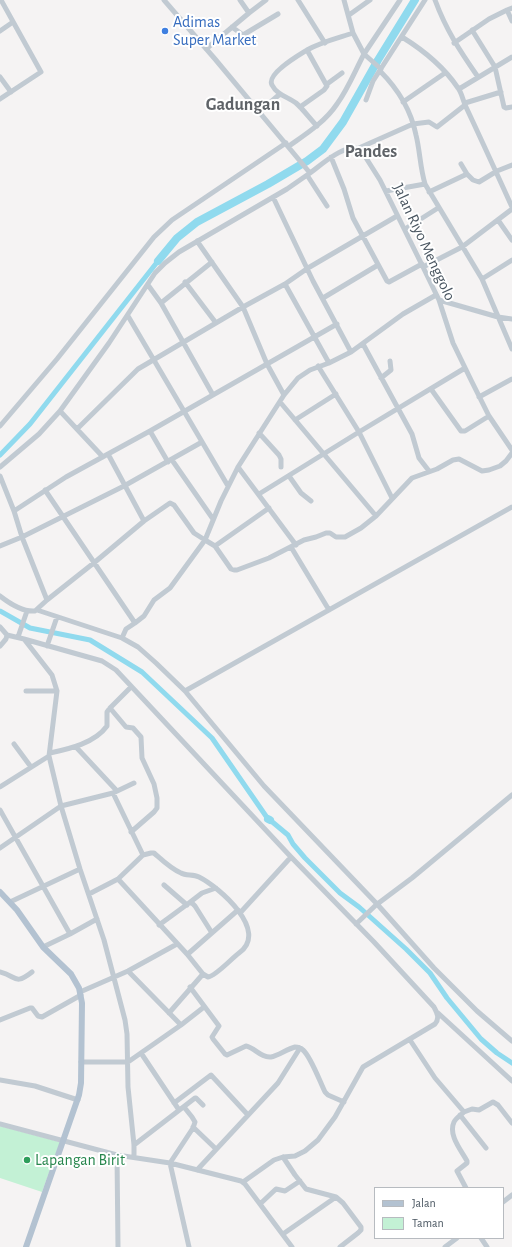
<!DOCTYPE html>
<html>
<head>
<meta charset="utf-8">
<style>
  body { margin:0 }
  #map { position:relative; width:512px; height:1247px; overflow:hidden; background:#f5f3f3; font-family:"Alegreya Sans",sans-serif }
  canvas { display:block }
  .legend { position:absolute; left:374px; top:1187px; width:130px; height:52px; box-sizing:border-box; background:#fff; border:1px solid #b7bbc0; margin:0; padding:5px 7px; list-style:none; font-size:12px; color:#4a5661 }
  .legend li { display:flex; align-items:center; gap:8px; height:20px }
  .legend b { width:20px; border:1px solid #b7bbc0 }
</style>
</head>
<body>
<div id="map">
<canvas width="512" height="1247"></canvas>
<ul class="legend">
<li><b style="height:5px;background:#b3c2d1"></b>Jalan</li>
<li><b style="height:11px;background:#c3f1d5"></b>Taman</li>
</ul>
</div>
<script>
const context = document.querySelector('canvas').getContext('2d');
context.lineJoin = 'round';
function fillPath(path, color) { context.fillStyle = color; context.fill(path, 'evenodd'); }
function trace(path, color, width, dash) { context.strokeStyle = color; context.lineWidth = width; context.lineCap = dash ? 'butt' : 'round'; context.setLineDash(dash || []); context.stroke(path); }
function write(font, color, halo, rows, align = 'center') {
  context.font = font + ' "Alegreya Sans",sans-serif'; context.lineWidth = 4; context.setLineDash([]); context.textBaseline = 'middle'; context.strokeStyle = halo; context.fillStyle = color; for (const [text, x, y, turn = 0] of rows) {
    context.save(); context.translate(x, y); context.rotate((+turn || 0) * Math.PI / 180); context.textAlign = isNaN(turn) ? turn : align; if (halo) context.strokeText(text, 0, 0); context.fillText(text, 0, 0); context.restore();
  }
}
const green = new Path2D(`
  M0,1126L60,1142L42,1192L0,1178Z`);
const canal = new Path2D(`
  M0,455L30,424L158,261
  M0,611L30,628L90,640L142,672L212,738L268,819
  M270,820L288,835L293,844L305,858L340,893L359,907L406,949L430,973L447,998L481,1039L497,1053L512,1063`);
const river = new Path2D(`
  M158,261L177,238L197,222L268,184L307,161L323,149L343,122L378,60L415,0
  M268,819L270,820`);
const minor = new Path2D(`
  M164,0L215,59L310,173C321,165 347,141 361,150L380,180L423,267L439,300L453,343L471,380L489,416L512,450
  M240,0L249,13
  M298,0L325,43
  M435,0C446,30 460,51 478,77
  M512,8L507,10L512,21
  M349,15L370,0
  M232,27L243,35L278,14
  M472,30L495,67L504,107L506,108L512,107
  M0,31L13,22
  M402,37C423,50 444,67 458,88C462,93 463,101 466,107C482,141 497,174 512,207
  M454,43L489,19L507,10
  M206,49L249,13L266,0
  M381,69L364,54L400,0
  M380,71C397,88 411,110 416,135C420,151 420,167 425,184L482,279L512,349
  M0,77L11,92
  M327,84L342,73
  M459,89L512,57
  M0,99L41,72L1,0
  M366,100L373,81L425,0
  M403,102L445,73
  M465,103L501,92
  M300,107L324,90L327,86L307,50
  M259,112L280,94
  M317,126C310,119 304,110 296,103C288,97 277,95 272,85C266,74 299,55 307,50C321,42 338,38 353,33
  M289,146C306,134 325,122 337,104C348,89 355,71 364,54L353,33L344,0
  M359,148L413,124L429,122L437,127L465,105
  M331,157L344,189L353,218L387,281L389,282L422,264
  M461,164L467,174
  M307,175L327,206
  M386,191L425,184
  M429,192L467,174L473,180L479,182L497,171L512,165
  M273,197L313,281L351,352
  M498,220L512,240
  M405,229L438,208
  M197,241L243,307L267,364L284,395
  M423,267L462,247L512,209
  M482,279L512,260
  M185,282L216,323
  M285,284L329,363
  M148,285L161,303L213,395
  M436,295L403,314L351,352L329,363L310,370L298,378L284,395L238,467L221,501L205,540L215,546L231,569L234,570H237L269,558L304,540L316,537L326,533H330L336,537H345L361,528L376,516L412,478L437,469L453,460L459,459L482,471L489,470L500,466L506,461L512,453
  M323,298L378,265
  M439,300L498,317L512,319
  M161,303L212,262
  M128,316L228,486
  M363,344L412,434L419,458L429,471
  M318,366L359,432L392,498
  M381,378L391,370L390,361
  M431,389L461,431H465L489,416
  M479,397L512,379
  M280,402L376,516
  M60,411L103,457
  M295,420L336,394
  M0,426L57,359L154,237L172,220L286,143
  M77,429L138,369L243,307L285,284L308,268L397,216
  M150,431L168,462
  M259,433L279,455L281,459V467
  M108,454L144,521
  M172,460L213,519
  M0,467L39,434L60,411L109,343L155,273L165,263L179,252L287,189L310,173
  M238,467L296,545
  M0,476L14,511L22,537L47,600
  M289,476L301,493L311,501
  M45,490L135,623L126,629L122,638
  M259,494L359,432L465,368
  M14,511L66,477L150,431L337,324
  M0,546L22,537L124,486L202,442
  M215,546L269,508
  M291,547L329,610
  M0,596C9,603 23,612 35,611L47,600L95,562L144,521L170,503L174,505L194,533L205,540L170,588L154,600L144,616L135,623
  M37,610L122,638L138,647L156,663L185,691L264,786L377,904L434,968L477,1011L512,1041
  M0,627L7,635
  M18,637L27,611
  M24,639L102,661L116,670L291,857L374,942L434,1007C437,1013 440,1018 435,1024L363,1067L335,1117L318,1140L305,1151L295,1156L283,1157L274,1160L243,1182
  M0,646L6,639L7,635L24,639L52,675L57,691L49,756L61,806L80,869L104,940L125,1020L127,1034L128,1087L134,1145V1157
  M47,646L57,617
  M26,691H57
  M185,691L512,507
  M14,744L31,767
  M76,747L117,791
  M50,753C69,749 95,743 107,726V712L110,708
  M0,787L49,756
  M113,793L143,855L151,853H154C162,860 171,869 181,873C186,876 193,874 199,877C219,887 270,931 239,953C232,958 216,976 208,977L203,974L169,1013
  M0,810L70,934
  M131,832L154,812L157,808V798L154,784L142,758L141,737L133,728L126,727L110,708L131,687
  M0,848L61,806L113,793L134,783
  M118,879L187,954L189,953L238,910
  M164,885L187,905
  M89,894L118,879L143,855
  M10,902L80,869
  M189,903L202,893L216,888
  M240,913L291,857
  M356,924L376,905L412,878L512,795
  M159,925L189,903H192L195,906L212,933
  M43,947L70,934L97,919
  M187,954L203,974
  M0,972C17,976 14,986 32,972
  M190,987L219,1026L212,1037L213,1039L225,1054L227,1055L246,1046C255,1048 261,1058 271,1057C278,1056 287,1049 295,1047C298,1047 301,1048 303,1050C311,1057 320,1082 325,1092L328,1095L344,1102
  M80,992L128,971L177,944
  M438,1013L512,1081
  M0,1020L30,1008H32L38,1016L42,1017L81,995
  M181,1025L204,1007
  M410,1040L435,1078L464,1112L472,1109L479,1110L493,1102L498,1105L512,1123
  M141,1053L179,1110
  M81,1062H128L181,1025L128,971
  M0,1080L35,1086L78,1100
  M174,1103L211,1075L248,1115
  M184,1107L192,1117L195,1122L193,1128L170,1163L189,1247
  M464,1112C461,1115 456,1118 454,1122C448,1135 461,1150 467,1161V1163L457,1171L466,1188
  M460,1115L486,1148
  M0,1124L117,1155L170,1163L241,1181L245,1184L292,1247
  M193,1127L216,1149
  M134,1145L195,1098H196L203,1105
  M117,1155L118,1247
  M283,1157L295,1175L306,1189L336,1197
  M197,1170L278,1083L300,1048
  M503,1202L512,1195
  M260,1204L276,1189L285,1191L300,1181
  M283,1234L336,1197L343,1203L361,1227V1230L358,1233L340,1247
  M481,1238L487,1247
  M445,1247L457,1238`);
const major = new Path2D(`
  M0,892L17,910L43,947L71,974L79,988L82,1003L81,1083L79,1095L26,1247`);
const markers = [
  [165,31,4,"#3f7fe0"],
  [27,1160,4,"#2e9e5b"]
];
const shopNames = [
  ["Adimas",173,22],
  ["Super Market",173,40]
];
const streetNames = [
  ["Jalan Riyo Menggolo",424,242,65]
];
const leisureNames = [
  ["Lapangan Birit",35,1160]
];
const quarterNames = [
  ["Gadungan",243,105],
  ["Pandes",371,152]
];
fillPath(green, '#c3f1d5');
trace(canal, '#90daee', 5);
trace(river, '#90daee', 8);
trace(minor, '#c1cad2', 5);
trace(major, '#b3c2d1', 6);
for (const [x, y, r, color] of markers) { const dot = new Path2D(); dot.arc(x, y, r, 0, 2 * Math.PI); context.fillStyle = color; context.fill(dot); trace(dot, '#fff', 1.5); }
write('16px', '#366cbe', '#fff', shopNames, 'left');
write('16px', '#4a5661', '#fff', streetNames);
write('16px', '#27864d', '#fff', leisureNames, 'left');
write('bold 18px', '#5f6368', '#fff', quarterNames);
</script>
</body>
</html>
